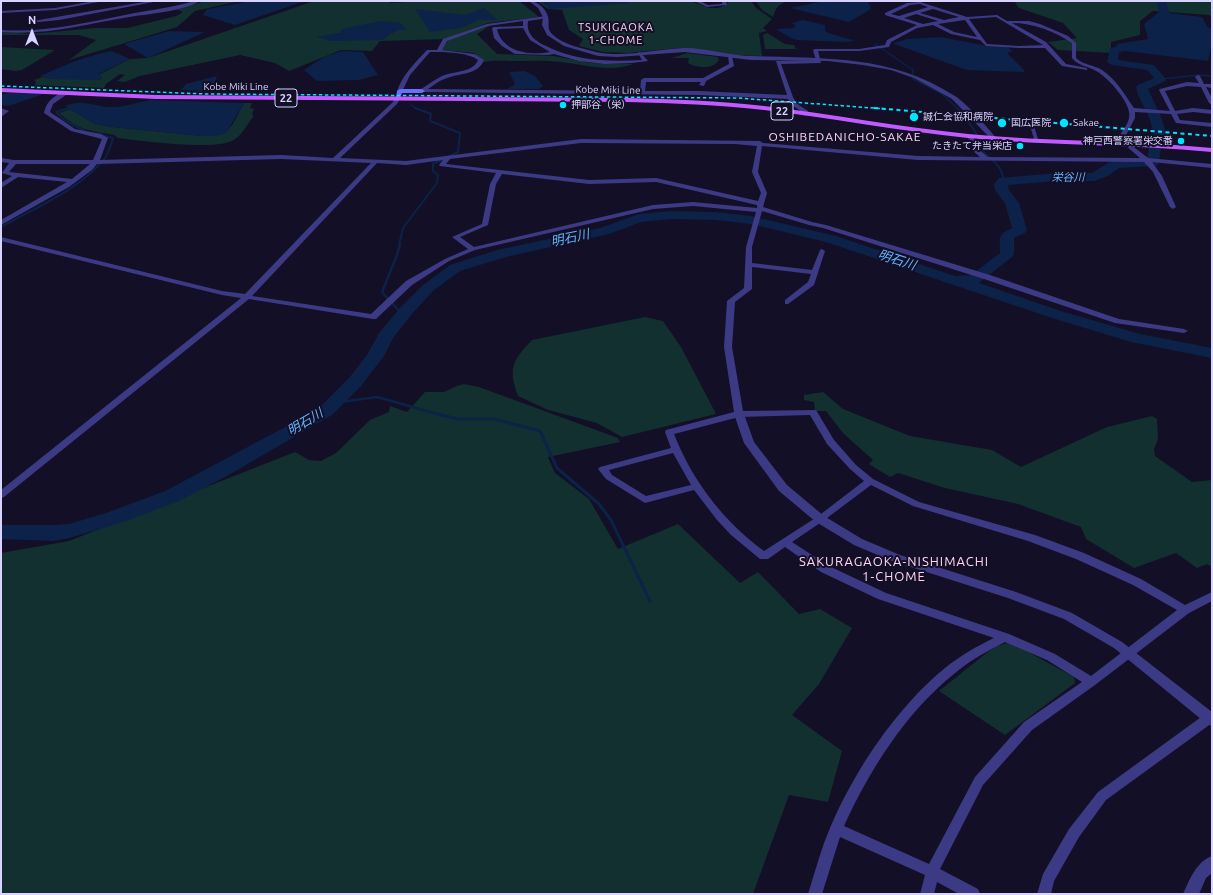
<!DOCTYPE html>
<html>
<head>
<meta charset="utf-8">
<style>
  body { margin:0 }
  #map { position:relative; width:1213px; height:895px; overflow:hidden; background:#130f26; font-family:Ubuntu,sans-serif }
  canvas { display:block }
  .frame { position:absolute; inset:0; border:2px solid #d9d4ff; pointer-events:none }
  .north { position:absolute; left:12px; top:12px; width:40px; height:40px; -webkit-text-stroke:3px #130f26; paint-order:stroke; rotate:0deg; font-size:11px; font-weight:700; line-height:16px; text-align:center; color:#d9d4ff }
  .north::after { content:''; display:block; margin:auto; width:14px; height:18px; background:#d9d4ff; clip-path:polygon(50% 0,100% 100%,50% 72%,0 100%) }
</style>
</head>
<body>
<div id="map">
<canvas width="1213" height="895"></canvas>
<div class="frame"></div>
<div class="north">N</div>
</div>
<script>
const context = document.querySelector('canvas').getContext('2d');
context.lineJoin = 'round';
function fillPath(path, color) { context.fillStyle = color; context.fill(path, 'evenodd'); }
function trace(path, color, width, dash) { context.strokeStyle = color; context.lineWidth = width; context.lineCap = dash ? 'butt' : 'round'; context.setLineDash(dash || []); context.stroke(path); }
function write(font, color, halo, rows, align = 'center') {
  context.font = font + ' Ubuntu,"Noto Sans JP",sans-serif'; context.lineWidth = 4; context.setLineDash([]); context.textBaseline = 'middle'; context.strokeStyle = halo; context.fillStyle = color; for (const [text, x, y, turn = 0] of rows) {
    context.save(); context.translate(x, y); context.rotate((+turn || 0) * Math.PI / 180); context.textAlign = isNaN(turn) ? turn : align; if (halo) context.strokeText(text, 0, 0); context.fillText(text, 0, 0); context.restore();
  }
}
const green = new Path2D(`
  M206,1H240L195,11L177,27L69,60L96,40L79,35H1V32L31,34L95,28H127L176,16L183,12L176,9Z
  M314,1H389L390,3L426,1H519L539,17L488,23L445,39L380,41L372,51L341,50L289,71L275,63L240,55L140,76L125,82L117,81L125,75L120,74L106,84L104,88L34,85L36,82L34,80L43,77L51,79L98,75L130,59L148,58ZM415,10L497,20H477L460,28ZM400,23L406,30H397L381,40L318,37Z
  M537,1H691C704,6 716,13 728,3L727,1H751L756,8L772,19L763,28L767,31L759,33L762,56L734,55L678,48L628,53L603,52L579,46L583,39L569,30L562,10L548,9Z
  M756,1H790C779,3 776,7 773,17L762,10Z
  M1014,1H1212V18L1209,15L1153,11L1140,21V35L1111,42V53L1058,50L1048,42L1077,38L1063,23L1019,8Z
  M491,25L477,34L497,54L554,56L591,63L633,64C612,73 582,64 560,62C544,60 527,61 511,61C500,61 491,60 480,63L474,53L441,50L448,40Z
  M767,33L785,44L794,45L796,49H765L763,35Z
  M1,47L55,50L22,70L15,71L1,69Z
  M687,53L718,57L719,60C713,70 696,68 688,63L689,58H672Z
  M244,103H252L250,108L254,109L252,115L254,116C248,123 242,135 234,140C215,151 142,141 118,138L114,135C90,131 78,130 59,113L70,109L95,124L113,127L202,136C232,136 231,126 244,103Z
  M645,317L663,321L681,347L716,414L622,437L597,423L548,410L518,396C508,368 512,361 532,340Z
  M464,384L479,387L618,438L620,442L548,457L555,473L589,499L618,549L678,524L740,583L758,572L799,614L820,609L852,628L819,684L792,715L842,751L828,802L789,795L753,894H1V553L69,541L295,452L309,460L321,461L336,453L370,420L389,412L390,406L407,412L425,392H444L457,386Z
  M823,392L843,409L910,436L992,450L1021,467L1107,427L1152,416L1157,419L1158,439L1154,449L1155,456L1192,482L1212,480V567L1207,564L1197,568L1176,553L1134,568L1086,539L1081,527L1018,504L945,488L898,473L890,477L869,464L873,460L843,433L826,411H815L814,402L804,400V395Z
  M1010,642L1074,677L1075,683L1005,735L939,691L994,647Z`);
const water = new Path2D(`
  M251,1H305L235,25L203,15L207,9Z
  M541,1H627L630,3L550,9Z
  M824,1H868L871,9L849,22L790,8Z
  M484,8L498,20H477L460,28L430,32L415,9L465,15Z
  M1159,12L1202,17L1207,26L1212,30V42L1208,61L1117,50V44L1148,39L1144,24Z
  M803,20L825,25V31L828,33L856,41L844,42L797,40L791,38L776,29L794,28L796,26L792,23Z
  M381,21L400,23L407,30H397L381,40L331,41L317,37L340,33L342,29Z
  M169,31L205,32L148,58L124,44Z
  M941,37L987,46L1007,47L1013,51L1007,53L1025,71L1023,72L967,70L894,44V43L907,39Z
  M112,51L130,59L98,74L103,78L100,80L51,79L40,76C62,66 88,55 112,51Z
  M342,51L363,52L378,75L358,80L317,81L304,70L324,57Z
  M524,71L535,76L543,86L539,89H507L515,84L509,72Z
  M217,76L212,91L181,90L186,84Z
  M8,93H47L8,106L1,105V95Z
  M150,100L244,103L226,133C219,137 210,136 202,136L113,127L95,124L65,106C86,98 94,108 113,107C125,107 139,102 150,100Z`);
const streamFar3 = new Path2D(`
  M875,44L913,70V79L941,93L958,109
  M1161,79L1199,75L1212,76
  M411,105L417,109
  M66,109L69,108`);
const streamFar2 = new Path2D(`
  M69,108L56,112L64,120L85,131
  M415,108L431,114L430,121L460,133L458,152L449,156
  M957,108L962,112L983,144L981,150C992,159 1002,166 1004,181
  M1,227C35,208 81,189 105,158C109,152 111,145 113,138L98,134
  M399,245L403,228L437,183L438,175L433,171V164L444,159`);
const streamFar1 = new Path2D(`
  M400,244L397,255L382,292L403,315
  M334,403L377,397L441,415`);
const stream = new Path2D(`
  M438,414L457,419H494L540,431L557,468L599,504L611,520L650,601`);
const river = new Path2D(`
  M1156,1H1166L1170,14L1158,42L1157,44L1119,52L1118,60L1154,65L1166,79L1165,81L1148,89L1161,117L1169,142L1161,149L1159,162L1158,165L1153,166L1119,168L1108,176L1094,181H1057L1008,185L1009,190L1019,203L1027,230L1025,233L1014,238V254L1012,257L979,283L1061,311L1140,334L1212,348V358L1131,342L1049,317L826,242L751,224L716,220L671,219L641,222L609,234L506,257L460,271L433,291L411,315L393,338L384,356L361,386L332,415L227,476L179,501L120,523L69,538L54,541L1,539V525H54L69,524L106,513L165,491L289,425L320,407L349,378L367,355L379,333L399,309L423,285L450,265L497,250L600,228L639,214L671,211L716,212L751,216L836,236L955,276L971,275L1000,253C1000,237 997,235 1012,228L1005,203L995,190L994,184L999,178L1057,173H1092L1111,161L1147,158L1149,148L1156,141L1149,117L1138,95L1136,87L1138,85L1154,78L1147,70L1112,65L1107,62L1110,48L1149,40L1160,14Z`);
const pedestrian = new Path2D(`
  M1029,122L1033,123L1038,139V140L1034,139Z`);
const minor = new Path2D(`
  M94,1H104L55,10L1,13V11L55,8Z
  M150,1H159L59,20L29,23L27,22Z
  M194,1H200C184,11 148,14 129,17C85,24 45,36 1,32V30C44,33 83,23 125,15C148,10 171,8 194,1Z
  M694,1H700L708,5L722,4V1H726L727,5L707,7Z
  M920,2L967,17L997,15L1007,21H1029L1040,24L1068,36L1076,43V58C1083,65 1094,65 1102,70C1117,80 1124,94 1134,108L1170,111L1159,90L1160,89L1187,82L1199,83L1195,77L1198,75L1200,76L1204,84H1212V88L1206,87L1212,98V105L1209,103L1201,87L1187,86L1165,91L1175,111L1193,108L1212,110V114L1193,112L1177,114L1180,120L1212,123V127L1176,123L1171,114L1135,112V118L1126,135L1130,144L1148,158L1212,164V168L1152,162L1162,176L1176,207L1173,209L1170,207L1153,172L1144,162L918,160L762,146L758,172L767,193L763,207L812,222L826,225L990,275L1119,319L1184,329L1188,331L1184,333L1115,323L984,279L823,228L809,225L762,211L752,247V263L812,270L820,250L822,249L825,251L814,285L788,304H785V300L808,282L811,274L752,267V289L735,302L732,347L743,411L816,410L834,440L856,465L873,479L919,502L1035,535L1084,553L1141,579L1185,605L1212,592V601L1189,613L1095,685L1032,730L983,785L940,869L978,889L980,894H959L937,882L934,894H920L925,875L840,837L822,894H808C815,872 821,849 830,828C854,771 897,707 945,668C960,656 977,646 994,638L878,599L821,572L785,547L768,559H760L731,535L717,520L694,490L645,503L606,479L598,469L600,467L671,448L665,432L666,430L734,412L724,347L727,301L744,288L746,247L756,212L693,206L653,209L475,250L449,261L412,285L376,319H373L249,299L4,497L1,498V490L241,298L222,295L1,241V237L222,291L245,294L371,163L281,159L97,164L92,170L69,187L1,225V220L67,182L18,177L1,188V183L12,176L2,173L9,163L1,162V158L14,160H93L102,139L71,131L44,113C46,101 55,95 66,91L69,93L53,104L50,112L75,129L101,134L108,138L100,160L281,155L333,158L393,102L396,96L398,95L401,97L397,104L340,158L406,161L581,139L760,141L763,143L918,156L980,157L972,150L974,143L965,136L968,134L979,142L978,149L988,157L1140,158L1126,146L1120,135C1123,130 1128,124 1129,118C1133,105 1108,77 1096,71C1088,66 1078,66 1072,58V43C1054,31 1033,23 1012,23L1046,42L1066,64L1087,68V70L1062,66L1045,48H1019L986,46L980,40L951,34L933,25L917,28L891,42L889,47L859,51H818L821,63L781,64L793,97L796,103L808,111V114L805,116L802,114V112L792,105L788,99L699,95L420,92V90C427,85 434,80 442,76C453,71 473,73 478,60C467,52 445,52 430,52L410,75L402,92L397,91C403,74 415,63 427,50H437L443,39L487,24L546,16L548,18L528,21C526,34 535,41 546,46C576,61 609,62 642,60L638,53L640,52L648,61L632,63L605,64L579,61L554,54L548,55L515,54L502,46L494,38L492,28L494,27L523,26V21L488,26L447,41L442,50L474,54L484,60C478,75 460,73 447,78C440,80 434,85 428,89L640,91L641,80L644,78H703L729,64L728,56L730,55L732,56L734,66L706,81L704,86L699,85L701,82H646L645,91H699L787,95L776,61L816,60L813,50L815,49H859L885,45L887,40L917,25L885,15V13L907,3ZM920,4L928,7L899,16L891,14L910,5ZM933,9L959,17L944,20L920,13ZM916,14L938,21L923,24L904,18ZM996,17L1043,45L1019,46L987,44L969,19ZM965,20L977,37L954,32L938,24ZM497,29L523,28L530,40L550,52C530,56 502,52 497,29ZM581,143L735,144L757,146L752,172L761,193L758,201L656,178L589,180L446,164L450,159ZM443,160L439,165L440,166L496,173L490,184L482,224L452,237L468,249L445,259L406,281L371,314L252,296L377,163L406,165ZM16,164H90L72,179L9,172ZM502,174L589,184L656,182L757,205V208L693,202L653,205L474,247L460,237L488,225L496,184ZM810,415L827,444L850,469L864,481L817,517L764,551C723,521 692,480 674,434L739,417ZM673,453L691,485L646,496L612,475L609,470ZM871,485L913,506L1028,541L1076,559L1133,585L1177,610L1091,676L1055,654L1009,634L886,593L829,566L792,542L823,521ZM1005,642L1047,660L1082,682L1024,722L975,777L929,864L844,826C869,771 906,712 954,674C969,661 987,651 1005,642Z
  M1,108L9,111L1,117Z
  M1212,711V723L1106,800L1079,837L1054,881L1051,894H1037L1043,874L1069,829L1098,792L1208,712Z`);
const tertiary = new Path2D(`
  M529,1C537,1 546,8 548,17C550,23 546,28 552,34C563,45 582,48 596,52C623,58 657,49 684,48C707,48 730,56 753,56C827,59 889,54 955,96C965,102 989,129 997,139L992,140L952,99L914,78L891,70L863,65L828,61L751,60L685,52L617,57L598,56L564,46L547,35L542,25L543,17L538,8Z
  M739,411L744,414L754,442L787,485L824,516L862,539L900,555L1016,592L1072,613L1122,642L1212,712V726L1207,724L1114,648L1064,619L1008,598L892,561L854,545L816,522L779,491L744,443L734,414Z
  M1212,856V873L1206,878L1199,894H1183C1190,879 1196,862 1212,856Z`);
const secondary = new Path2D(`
  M400,89H422L425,91L422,93H402L400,98H396L397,91Z`);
const primary = new Path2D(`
  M1,88L156,95L628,98C673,99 719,101 764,106C832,114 899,127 968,134C1049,142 1131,140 1212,148V152C1131,144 1049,146 968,138C899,131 832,118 764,110C719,105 673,103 628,102L156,99L1,92Z`);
const railFar1 = new Path2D(`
  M1,86L206,94L738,98L886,109`);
const rail = new Path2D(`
  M874,108L1212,136`);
const markers = [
  [563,105,4,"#00e5ff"],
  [914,117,5,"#00e5ff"],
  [1002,123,5,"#00e5ff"],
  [1064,123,5,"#00e5ff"],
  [1181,141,4,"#00e5ff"],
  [1020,146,4,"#00e5ff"]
];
const farStreetnames = [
  ["Kobe Miki Line",236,87],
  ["Kobe Miki Line",608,90,1]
];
const farPoinames = [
  ["押部谷（栄）",571,105],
  ["誠仁会協和病院",923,117],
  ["国広医院",1011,123],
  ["Sakae",1073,123],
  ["神戸西警察署栄交番",1173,141,"right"],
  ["たきたて弁当栄店",1012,146,"right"]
];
const farNeighbourhoodnames = [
  ["TSUKIGAOKA",616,27],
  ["1-CHOME",616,40]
];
const shields = [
  [286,98,22],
  [782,111,22]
];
const shieldNames = [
  ["22",286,98],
  ["22",782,111]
];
const farWaternames = [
  ["栄谷川",1068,177]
];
const farQuarternames = [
  ["OSHIBEDANICHO-SAKAE",845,137]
];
const waterNames = [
  ["明石川",570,238,-12],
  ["明石川",897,260,18],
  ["明石川",305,422,-31]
];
const neighbourhoodNames = [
  ["SAKURAGAOKA-NISHIMACHI",894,562],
  ["1-CHOME",894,577]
];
fillPath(green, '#12302f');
fillPath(water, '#0c2248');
trace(streamFar3, '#0c2248', 1.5);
trace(streamFar2, '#0c2248', 2);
trace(streamFar1, '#0c2248', 2.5);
trace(stream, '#0c2248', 3);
fillPath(river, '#0c2248');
fillPath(pedestrian, '#3d3a85');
fillPath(minor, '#3d3a85');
fillPath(tertiary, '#3d3a85');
fillPath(secondary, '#6f6bff');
fillPath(primary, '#c25bff');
trace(railFar1, '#00e5ff', 1.5, [3.5, 2.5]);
trace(rail, '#00e5ff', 2, [4, 3.5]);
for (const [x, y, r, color] of markers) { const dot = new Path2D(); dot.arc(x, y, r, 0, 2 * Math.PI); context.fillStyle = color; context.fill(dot); trace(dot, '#130f26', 1.5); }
write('10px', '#d9d4ff', '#130f26', farStreetnames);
write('10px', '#d9d4ff', '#130f26', farPoinames, 'left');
context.letterSpacing = '1px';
write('11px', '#ffd6f0', '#130f26', farNeighbourhoodnames);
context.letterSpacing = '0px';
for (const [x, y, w] of shields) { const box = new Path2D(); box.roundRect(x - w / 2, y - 9, w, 18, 3); context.fillStyle = '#130f26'; context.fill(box); trace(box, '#d9d4ff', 1); }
write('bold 11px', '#d9d4ff', null, shieldNames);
write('italic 11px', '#62b6ff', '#130f26', farWaternames);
context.letterSpacing = '1px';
write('12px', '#ffd6f0', '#130f26', farQuarternames);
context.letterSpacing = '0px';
write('italic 13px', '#62b6ff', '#130f26', waterNames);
context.letterSpacing = '1px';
write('13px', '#ffd6f0', '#130f26', neighbourhoodNames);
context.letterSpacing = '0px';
</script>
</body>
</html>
